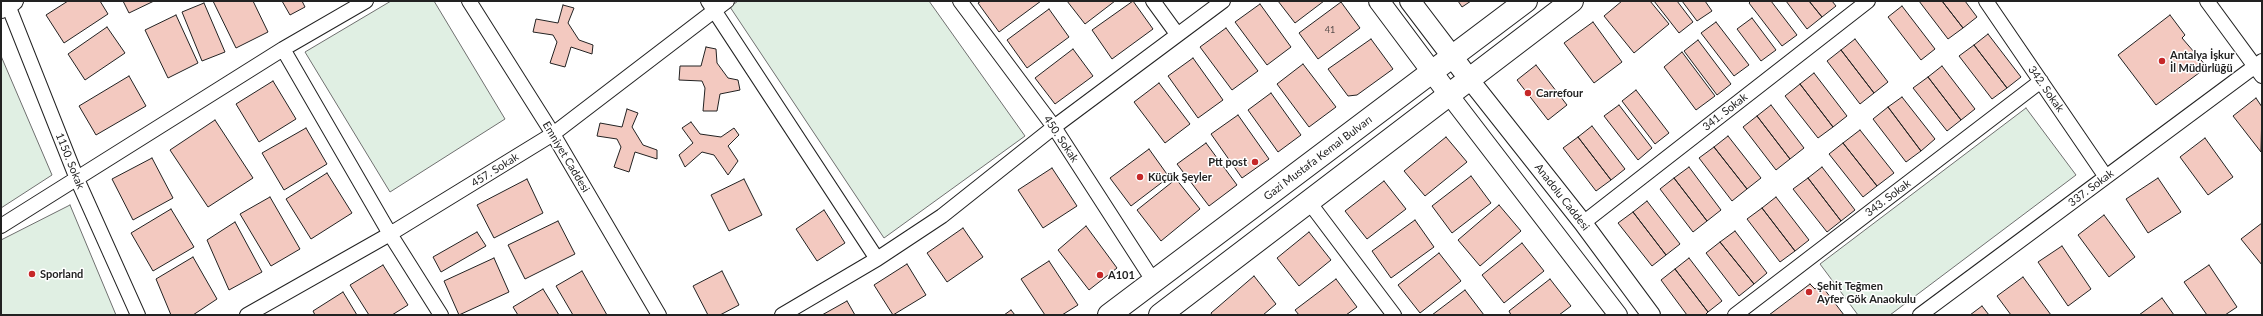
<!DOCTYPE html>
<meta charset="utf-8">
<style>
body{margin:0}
#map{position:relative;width:2263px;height:316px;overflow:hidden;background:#fff;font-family:Lato,sans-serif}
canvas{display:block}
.frame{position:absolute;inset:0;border:2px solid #222;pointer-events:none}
</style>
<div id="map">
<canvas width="2263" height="316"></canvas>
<div class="frame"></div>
</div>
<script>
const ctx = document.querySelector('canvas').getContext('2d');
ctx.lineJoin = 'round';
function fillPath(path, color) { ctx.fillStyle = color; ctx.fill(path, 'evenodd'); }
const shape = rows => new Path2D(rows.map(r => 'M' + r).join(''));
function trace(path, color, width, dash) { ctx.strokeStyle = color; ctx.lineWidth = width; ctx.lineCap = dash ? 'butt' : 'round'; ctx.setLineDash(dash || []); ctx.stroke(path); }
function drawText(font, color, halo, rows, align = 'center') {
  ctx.font = font + ' Lato,sans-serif'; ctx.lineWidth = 3; ctx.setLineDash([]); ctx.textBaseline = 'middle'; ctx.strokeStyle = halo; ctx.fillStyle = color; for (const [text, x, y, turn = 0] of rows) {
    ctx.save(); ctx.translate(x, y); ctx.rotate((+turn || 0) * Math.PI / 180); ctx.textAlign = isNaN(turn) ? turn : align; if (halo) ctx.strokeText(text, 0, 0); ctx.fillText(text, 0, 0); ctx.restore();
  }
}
const green = shape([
 [391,1,434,1,505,119,390,192,305,52,391,1],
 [738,1,929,1,1025,136,884,238,730,7,738,1],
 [1,56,52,175,1,208,1,56],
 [2026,108,2076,175,1890,315,1858,315,1820,264,2026,108],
 [70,205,116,315,1,315,1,240,70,205]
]);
fillPath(green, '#e0efe3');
trace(green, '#6f6f6f', 1);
const building = shape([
 [68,1,100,1,108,14,64,43,46,15,68,1],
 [123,1,154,1,129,13,123,1],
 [213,1,253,1,268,32,236,48,213,1],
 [282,1,302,1,305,7,290,15,282,1],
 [981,1,1041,1,999,32,978,3,981,1],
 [1067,1,1115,1,1085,24,1067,1],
 [1133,1,1153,29,1112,59,1092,30,1133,1],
 [1278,1,1324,1,1295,23,1278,1],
 [1458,1,1471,1,1462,7,1458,1],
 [1622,1,1650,1,1669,24,1634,53,1604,16,1622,1],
 [1654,1,1677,1,1693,22,1679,33,1654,1],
 [1682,1,1705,1,1712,11,1697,21,1682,1],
 [1751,1,1771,1,1797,35,1782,46,1749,3,1751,1],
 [1786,1,1809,1,1822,17,1807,29,1786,1],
 [1809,1,1832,1,1836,6,1822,17,1809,1],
 [1919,1,1942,1,1963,28,1948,39,1919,1],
 [1942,1,1965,1,1977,17,1963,28,1942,1],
 [1341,2,1360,28,1318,59,1299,33,1341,2],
 [204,3,225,52,202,61,182,12,204,3],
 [1260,4,1291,47,1267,65,1235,22,1260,4],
 [563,5,574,8,568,23,579,40,593,45,592,54,571,47,565,67,550,63,557,42,553,35,533,32,536,19,558,23,563,5],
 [1902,6,1935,49,1921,60,1888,17,1902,6],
 [1049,9,1069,37,1027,68,1007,40,1049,9],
 [176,15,198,63,168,78,145,30,176,15],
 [2170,15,2185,35,2182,38,2207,67,2156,105,2118,55,2170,15],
 [1752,18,1776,50,1761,61,1737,29,1752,18],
 [1593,22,1622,62,1594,83,1564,43,1593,22],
 [1716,22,1749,65,1734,76,1701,33,1716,22],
 [107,27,125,53,85,80,68,54,107,27],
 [1226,28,1258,71,1232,90,1200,47,1226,28],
 [1988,34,2021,77,2007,88,1974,45,1988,34],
 [1371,39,1393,69,1357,95,1348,96,1328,69,1371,39],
 [1855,39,1888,82,1874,93,1841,50,1855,39],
 [1698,40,1731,84,1717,95,1684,51,1698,40],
 [1974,45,2007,88,1992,99,1959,56,1974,45],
 [706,47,716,49,717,63,728,78,738,80,740,90,720,94,717,111,703,111,705,88,702,81,679,80,680,66,701,66,706,47],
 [1073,49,1093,76,1055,104,1035,78,1073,49],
 [1841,50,1874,93,1860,104,1827,61,1841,50],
 [1682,52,1715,96,1696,110,1664,67,1682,52],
 [1193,58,1223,100,1198,118,1168,76,1193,58],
 [1303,64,1336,107,1309,127,1277,84,1303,64],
 [1536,65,1567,105,1548,120,1517,80,1536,65],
 [1942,66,1975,109,1961,120,1928,77,1942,66],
 [1814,73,1847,116,1833,127,1800,84,1814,73],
 [129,76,146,106,96,135,79,106,129,76],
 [1928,77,1961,120,1947,131,1913,88,1928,77],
 [273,81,296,119,259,142,236,104,273,81],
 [1159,83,1190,124,1165,143,1134,102,1159,83],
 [1800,84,1833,127,1818,138,1785,96,1800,84],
 [1636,90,1669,133,1655,144,1622,101,1636,90],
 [1271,93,1301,135,1278,152,1248,110,1271,93],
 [1902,97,1935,139,1921,151,1888,107,1902,97],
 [2256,98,2262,107,2261,152,2233,116,2256,98],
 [1619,105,1652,148,1638,160,1604,116,1619,105],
 [1771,105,1804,148,1790,159,1757,116,1771,105],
 [1888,107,1921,151,1906,162,1873,119,1888,107],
 [627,109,638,113,632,127,643,145,657,150,657,159,635,152,629,172,614,167,621,147,617,139,597,136,600,123,622,127,627,109],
 [1238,115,1269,159,1242,178,1211,134,1238,115],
 [1757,116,1790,159,1776,170,1743,127,1757,116],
 [215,120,253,178,208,207,170,150,215,120],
 [691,122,700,134,721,137,734,128,739,135,728,146,738,161,728,175,714,155,702,152,685,167,679,155,693,143,682,128,691,122],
 [1592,126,1625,169,1611,180,1578,137,1592,126],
 [306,128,327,164,284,190,262,153,306,128],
 [1860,130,1894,173,1877,186,1843,143,1860,130],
 [1728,136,1761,178,1747,189,1714,147,1728,136],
 [1446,137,1467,162,1425,196,1404,171,1446,137],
 [1578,137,1611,180,1596,191,1563,148,1578,137],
 [2205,138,2233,177,2208,195,2180,157,2205,138],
 [1206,143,1237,185,1209,206,1177,164,1206,143],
 [1843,143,1877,186,1863,197,1829,154,1843,143],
 [1714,147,1747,189,1732,201,1699,158,1714,147],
 [1149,149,1169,177,1131,206,1110,178,1149,149],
 [152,158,173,198,133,220,112,179,152,158],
 [1689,167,1721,210,1707,221,1674,178,1689,167],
 [1822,167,1855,210,1841,221,1808,178,1822,167],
 [1052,168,1077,206,1043,228,1018,190,1052,168],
 [327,173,352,213,311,239,286,199,327,173],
 [1471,176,1491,203,1452,233,1432,206,1471,176],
 [1674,178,1707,221,1693,232,1660,189,1674,178],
 [1808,178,1841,221,1827,232,1793,189,1808,178],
 [2158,178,2181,212,2148,233,2126,199,2158,178],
 [527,179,543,213,494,238,477,205,527,179],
 [744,179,762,215,729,231,711,195,744,179],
 [1176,179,1200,209,1161,241,1137,210,1176,179],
 [1384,181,1406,209,1367,239,1345,211,1384,181],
 [270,197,300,249,271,266,240,214,270,197],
 [1776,197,1809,240,1795,251,1762,208,1776,197],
 [1647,201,1680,244,1666,255,1633,212,1647,201],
 [1499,205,1521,231,1480,266,1458,240,1499,205],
 [1762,208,1795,251,1780,262,1747,219,1762,208],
 [171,209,194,247,153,271,131,233,171,209],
 [824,210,845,243,817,261,796,229,824,210],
 [1633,212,1666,255,1652,266,1618,223,1633,212],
 [2104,215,2135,257,2109,277,2078,235,2104,215],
 [1415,220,1434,247,1391,278,1372,251,1415,220],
 [558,221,575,254,525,279,508,245,558,221],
 [235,222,262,272,229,290,207,240,235,222],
 [2262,223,2262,265,2241,239,2262,223],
 [1086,226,1117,268,1089,290,1058,250,1086,226],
 [963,228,983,257,947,282,927,253,963,228],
 [1735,231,1767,273,1754,284,1720,242,1735,231],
 [477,232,486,246,441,272,433,257,477,232],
 [1309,232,1331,260,1299,286,1277,258,1309,232],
 [1720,242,1754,284,1739,296,1706,253,1720,242],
 [1522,243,1544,271,1504,303,1482,275,1522,243],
 [2062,246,2091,289,2068,306,2038,262,2062,246],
 [1439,253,1461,281,1420,313,1398,285,1439,253],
 [193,257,217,299,193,315,171,315,156,279,193,257],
 [494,258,509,292,459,315,444,281,494,258],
 [1689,258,1722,301,1708,312,1675,269,1689,258],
 [1049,261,1078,305,1062,315,1045,315,1021,279,1049,261],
 [907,264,926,295,893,315,874,285,907,264],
 [383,265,408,305,392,315,369,315,350,285,383,265],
 [2209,265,2237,307,2225,315,2207,315,2184,282,2209,265],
 [1675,269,1708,312,1705,315,1687,315,1661,280,1675,269],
 [582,271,607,315,573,315,556,286,582,271],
 [722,271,739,305,720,315,708,315,693,286,722,271],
 [1254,276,1276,304,1263,315,1212,315,1211,313,1254,276],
 [2023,277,2051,315,2011,315,1997,296,2023,277],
 [1336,279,1357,307,1346,315,1299,315,1295,310,1336,279],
 [1550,279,1571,306,1559,315,1511,315,1509,311,1550,279],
 [1810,284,1815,289,1821,285,1844,315,1769,315,1810,284],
 [543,289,559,315,518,315,513,307,543,289],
 [1465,290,1484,315,1432,315,1465,290],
 [343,292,357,315,315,315,313,311,343,292],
 [2162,298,2174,315,2139,315,2162,298],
 [847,301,855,315,822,315,847,301],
 [1982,306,1989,315,1970,315,1982,306],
 [1011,310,1015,315,1004,315,1011,310]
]);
fillPath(building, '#f3c9c0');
trace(building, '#222', 1);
const minor = shape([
 [3,1,8,5,77,179,138,315],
 [469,1,553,134,659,315],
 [708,1,877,259],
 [960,1,1054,127,1154,282],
 [1153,1,1177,34],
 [1986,1,2106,177],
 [2207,1,2262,76],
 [283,49,390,234,441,315],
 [1309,202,1394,315],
 [1583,223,1868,1],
 [1,226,283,49,366,1],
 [247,315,390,234,553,134,727,1],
 [782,315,877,259,942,216,1054,127,1223,1],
 [1735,315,2041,81],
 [1920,315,2262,61]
]);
const tertiary = shape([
 [1,9,14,1],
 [1470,80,1583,223,1651,315],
 [1450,96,1618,315]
]);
const secondary = shape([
 [1379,1,1450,96],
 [1410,1,1470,80]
]);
const primary = shape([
 [1109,315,1526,1],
 [1160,315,1572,1]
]);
trace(minor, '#222', 16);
trace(tertiary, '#222', 20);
trace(secondary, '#222', 22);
trace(primary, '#222', 24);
trace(minor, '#fff', 14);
trace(tertiary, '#fff', 18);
trace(secondary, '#fff', 20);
trace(primary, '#fff', 22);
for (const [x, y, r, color] of [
 [2162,61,4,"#c62828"],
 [1528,93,4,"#c62828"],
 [1255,162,4,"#c62828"],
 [1140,177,4,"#c62828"],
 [32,274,4,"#c62828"],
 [1100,275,4,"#c62828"],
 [1809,292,4,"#c62828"]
]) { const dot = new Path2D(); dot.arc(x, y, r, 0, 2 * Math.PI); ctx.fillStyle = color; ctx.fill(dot); trace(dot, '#fff', 1.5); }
drawText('9px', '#564c4a', null, [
 ["41",1330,30]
]);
drawText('bold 11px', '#222', '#fff', [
 ["Antalya İşkur",2170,55],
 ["İl Müdürlüğü",2170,68],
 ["Carrefour",1536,93],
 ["Ptt post",1247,162,"right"],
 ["Küçük Şeyler",1148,177],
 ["Sporland",40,274],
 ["A101",1108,275],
 ["Şehit Teğmen",1817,286],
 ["Ayfer Gök Anaokulu",1817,299]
], 'left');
drawText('11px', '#222', '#fff', [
 ["342. Sokak",2046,89,55],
 ["341. Sokak",1725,112,-38],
 ["450. Sokak",1061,139,56],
 ["Emniyet Caddesi",566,157,59],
 ["Gazi Mustafa Kemal Bulvarı",1318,158,-37],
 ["1150. Sokak",70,161,68],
 ["457. Sokak",495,170,-32],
 ["337. Sokak",2091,188,-37],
 ["Anadolu Caddesi",1562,197,52],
 ["343. Sokak",1888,198,-37]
]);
</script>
